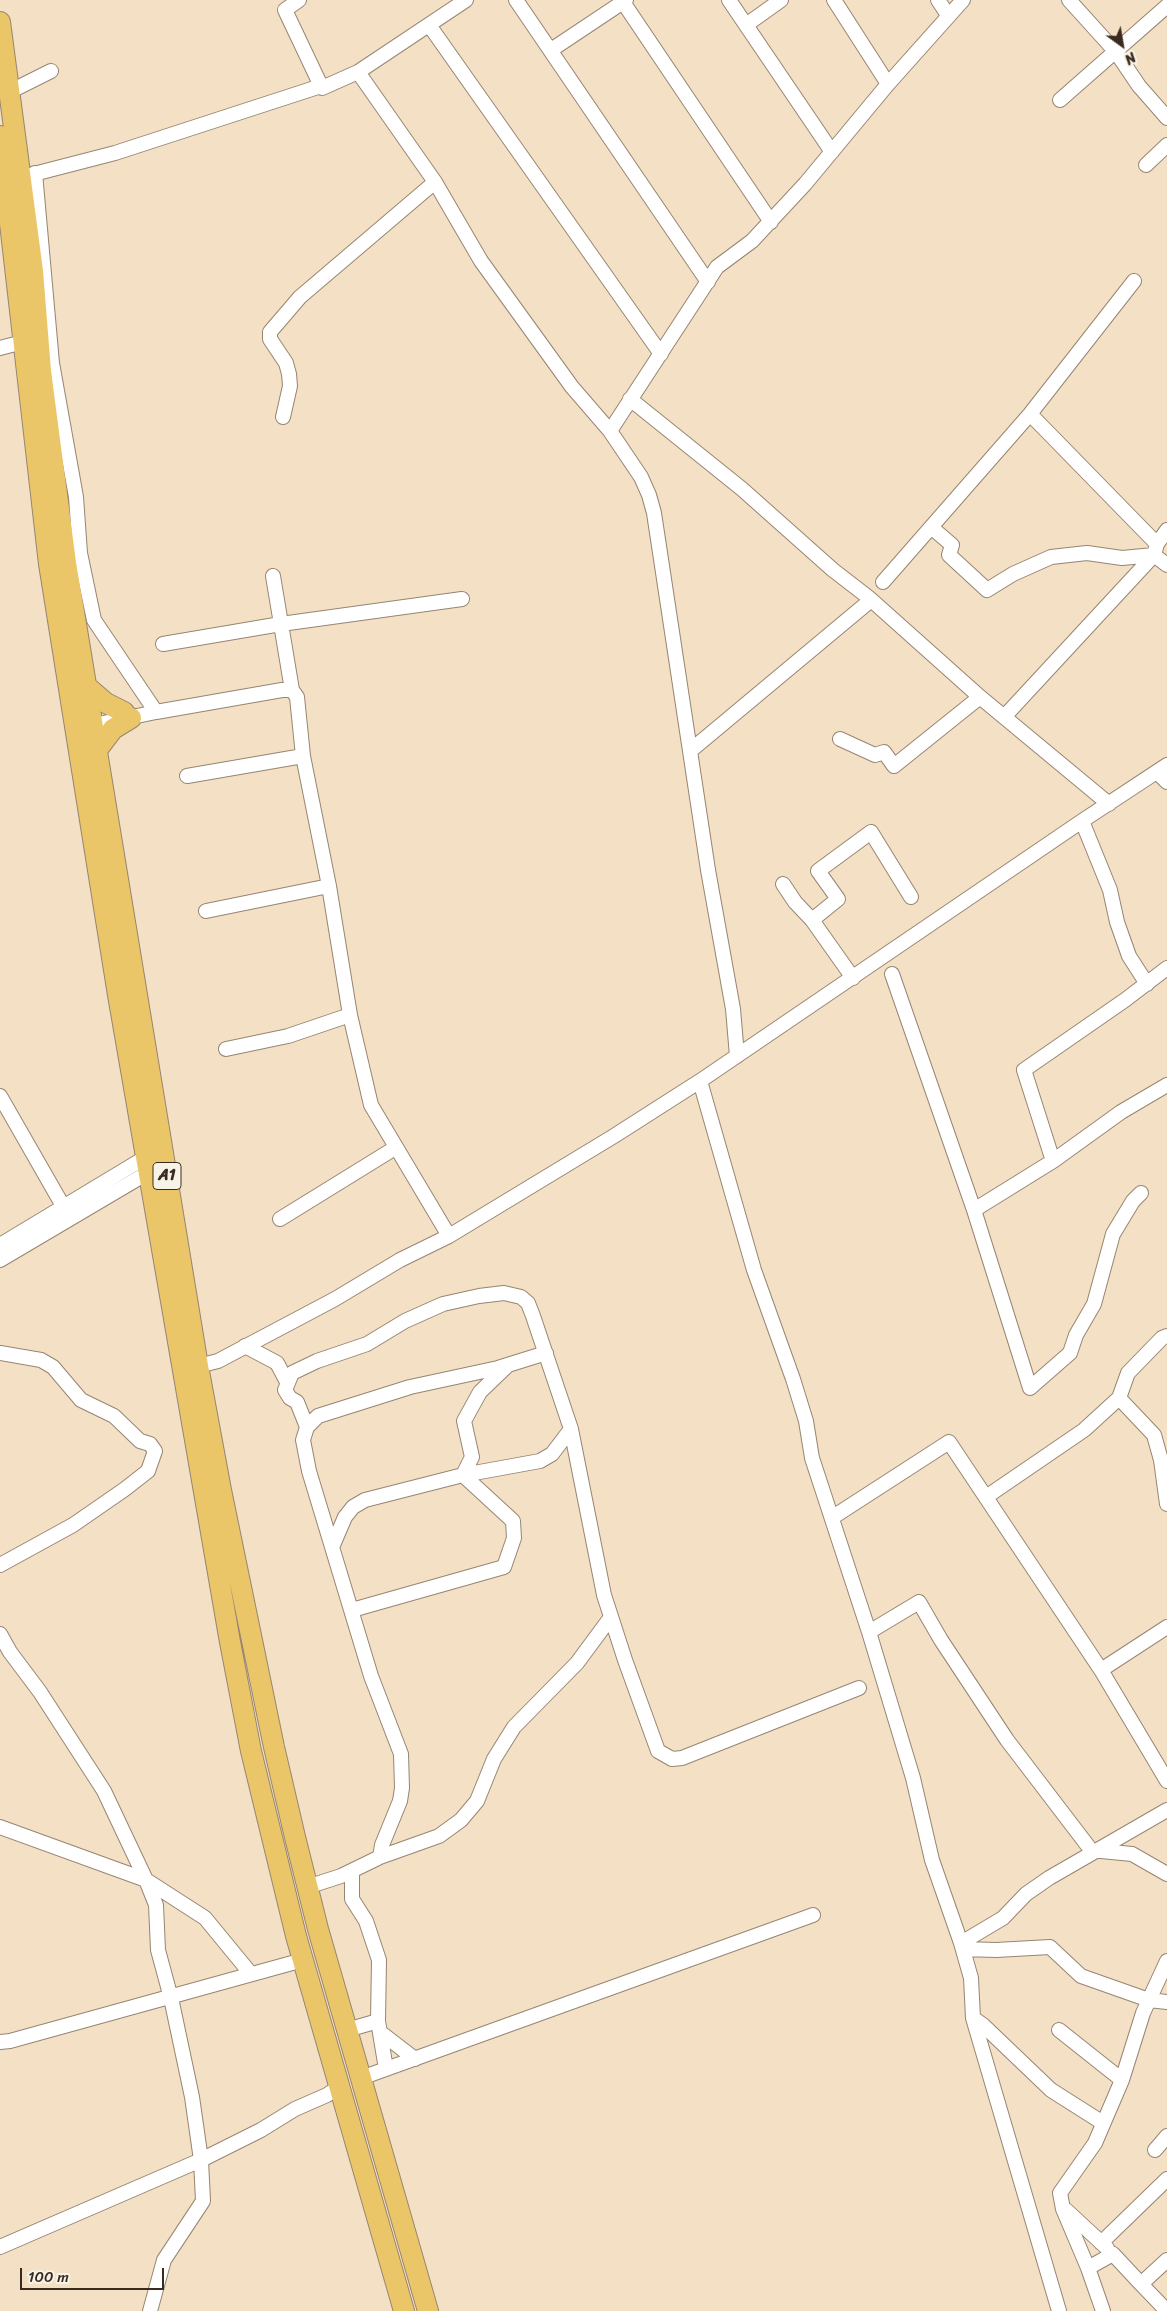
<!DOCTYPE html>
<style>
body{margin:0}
#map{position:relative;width:1167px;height:2311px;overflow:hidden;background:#f3e0c5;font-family:Sriracha,sans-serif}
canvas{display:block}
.north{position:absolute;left:1097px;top:20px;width:50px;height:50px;-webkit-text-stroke:4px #f7f3e8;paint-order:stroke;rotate:148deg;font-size:14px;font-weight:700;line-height:20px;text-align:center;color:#3b2a1e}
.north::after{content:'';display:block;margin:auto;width:18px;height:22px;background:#3b2a1e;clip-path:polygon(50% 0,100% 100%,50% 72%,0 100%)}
.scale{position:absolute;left:20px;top:2268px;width:144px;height:22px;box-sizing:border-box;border:2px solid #3b2a1e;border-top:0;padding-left:6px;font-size:15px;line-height:18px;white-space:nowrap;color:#3b2a1e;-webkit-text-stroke:4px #f7f3e8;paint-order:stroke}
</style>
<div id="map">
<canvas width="1167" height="2311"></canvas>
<div class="north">N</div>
<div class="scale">100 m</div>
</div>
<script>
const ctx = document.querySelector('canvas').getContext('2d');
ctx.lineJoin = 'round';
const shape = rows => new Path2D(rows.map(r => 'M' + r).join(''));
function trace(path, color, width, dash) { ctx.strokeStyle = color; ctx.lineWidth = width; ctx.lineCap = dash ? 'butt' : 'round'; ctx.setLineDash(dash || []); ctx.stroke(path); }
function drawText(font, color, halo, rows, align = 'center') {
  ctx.font = font + ' Sriracha,sans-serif'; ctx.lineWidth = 4.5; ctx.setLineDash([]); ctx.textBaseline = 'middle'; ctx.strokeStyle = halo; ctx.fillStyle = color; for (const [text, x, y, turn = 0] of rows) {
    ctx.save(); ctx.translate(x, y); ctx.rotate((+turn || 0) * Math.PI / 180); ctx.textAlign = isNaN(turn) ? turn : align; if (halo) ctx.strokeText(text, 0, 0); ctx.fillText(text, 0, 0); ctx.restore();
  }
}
const minor = shape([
 [299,0,285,10,321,86],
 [516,0,708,282],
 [729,0,832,152],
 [834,0,888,84],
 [938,0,948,15],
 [1069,0,1116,52,1139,86,1167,118],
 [623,2,771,222],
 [429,25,661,354],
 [746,25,781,0],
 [551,50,626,0],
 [358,72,435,182,481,261,572,387,610,431],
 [9,92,51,71],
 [1060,100,1167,6],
 [1146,165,1167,145],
 [35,173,52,363,76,497,80,553,94,620,156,712],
 [26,176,115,153,321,86,322,88,358,72,466,0],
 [0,348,23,342],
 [630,399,742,489,833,570,868,597,980,697,1109,804],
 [1030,414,1157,544],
 [283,417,290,386,289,374,286,363,270,339,270,332,300,297,435,182],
 [931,527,952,545,949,555,987,590,1013,574,1051,557,1087,553,1122,558,1154,555,1167,565],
 [273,576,292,690,297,697,303,756,329,886,350,1015,371,1105,449,1236],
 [883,582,1030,414,1134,281],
 [163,644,281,624,462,599],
 [1004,717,1154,555,1157,544,1167,530],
 [84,727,156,712,282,690,292,690],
 [840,739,875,755,884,752,894,766,980,697],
 [690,751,871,600],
 [1157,772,1167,782],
 [187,776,303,756],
 [1082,821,1110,890,1117,922,1129,956,1147,984],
 [783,884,795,902,812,920,853,978],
 [206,911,329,886],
 [812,920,838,899,818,871,871,832,911,897],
 [892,974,974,1210],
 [226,1049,288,1036,350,1015],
 [737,1056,733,1009,708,870,654,513,649,495,641,477,610,431,717,267,752,241,805,184,888,84,963,0],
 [700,1081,754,1270,793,1379,806,1421,812,1458,869,1632,919,1602,941,1640,1007,1740,1091,1850,1132,1854,1167,1874],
 [0,1096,63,1206],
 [1053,1161,1121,1112,1167,1085],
 [1141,1193,1133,1201,1113,1234,1094,1304,1076,1335,1070,1353,1030,1388,974,1210,1053,1161,1024,1070,1125,1000,1167,968],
 [280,1219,395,1148],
 [0,1245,146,1157],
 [0,1260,149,1172],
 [245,1346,277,1363,287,1382],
 [0,1353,41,1360,53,1367,81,1400,114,1416,140,1441,150,1444,155,1451,148,1471,125,1489,73,1525,0,1565],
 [198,1366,218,1361,335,1299,400,1260,449,1236,614,1136,700,1081,1082,821,1167,765],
 [1119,1398,1154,1435,1161,1460,1167,1504],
 [307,1427,297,1402,290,1398,285,1390,292,1373,317,1361,367,1344,405,1321,443,1304,479,1296,504,1293,521,1297,528,1303,533,1316,571,1429,604,1595,625,1660,658,1751,672,1759,682,1758,859,1688],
 [463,1475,472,1457,464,1421,480,1392,506,1367],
 [986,1497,1084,1430,1119,1398,1128,1373,1162,1338,1167,1336],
 [833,1517,949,1442,1101,1670,1167,1781],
 [333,1545,345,1517,353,1507,365,1500,463,1475,540,1461,552,1454,571,1429],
 [352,1610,504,1567,514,1538,513,1521,463,1475],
 [869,1632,913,1778,932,1860,961,1943],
 [0,1634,10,1652,40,1692,104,1791,146,1880,205,1918,251,1974],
 [1101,1670,1167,1627],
 [0,1827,146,1880,156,1905,158,1950,171,1998,192,2097,201,2160,203,2201,164,2260,150,2311],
 [380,1857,382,1845,400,1801,402,1788,401,1754,371,1676,309,1471,303,1440,307,1427,318,1416,410,1387,498,1368,546,1353],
 [307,1887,341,1876,380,1857,439,1836,461,1820,477,1801,494,1759,514,1727,577,1663,611,1617],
 [963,1949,996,1950,1050,1947,1081,1976,1149,2000,1167,2002],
 [973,2018,983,2025,1051,2090,1103,2123],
 [378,2021,386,2069],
 [347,2030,378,2021,379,1960,366,1921,352,1899,352,1871],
 [1059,2030,1122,2080],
 [380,2032,415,2059],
 [0,2042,10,2041,303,1960],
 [361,2078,813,1915],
 [1155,2150,1167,2136],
 [1066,2210,1107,2248],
 [1101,2243,1167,2179],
 [0,2247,201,2160,261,2130,295,2109,327,2095,340,2086],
 [1167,2260,1141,2284,1167,2311],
 [1088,2268,1113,2254,1141,2284],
 [1059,2311,973,2018,971,1978,961,1943,1003,1918,1026,1894,1049,1878,1167,1810],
 [1103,2311,1088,2268,1063,2209,1060,2193,1095,2143,1122,2080,1143,2013,1167,1961]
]);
const highway = shape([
 [0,22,33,271,41,371,66,563,198,1366,221,1490,274,1747,295,1837,318,1929,428,2311],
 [0,136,49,564,118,995,230,1642,251,1751,296,1936,404,2311],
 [85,685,106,703,124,712],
 [97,750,113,729,131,718]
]);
trace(minor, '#978572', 16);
trace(highway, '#978572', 22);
trace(minor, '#fff', 14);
trace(highway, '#ebc669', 20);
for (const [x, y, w] of [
 [167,1176,28]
]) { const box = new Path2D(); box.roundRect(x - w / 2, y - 13.5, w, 27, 4); ctx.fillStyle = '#f7f3e8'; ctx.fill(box); trace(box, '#3b2a1e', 1); }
drawText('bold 16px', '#3b2a1e', null, [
 ["A1",167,1176]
]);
</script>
